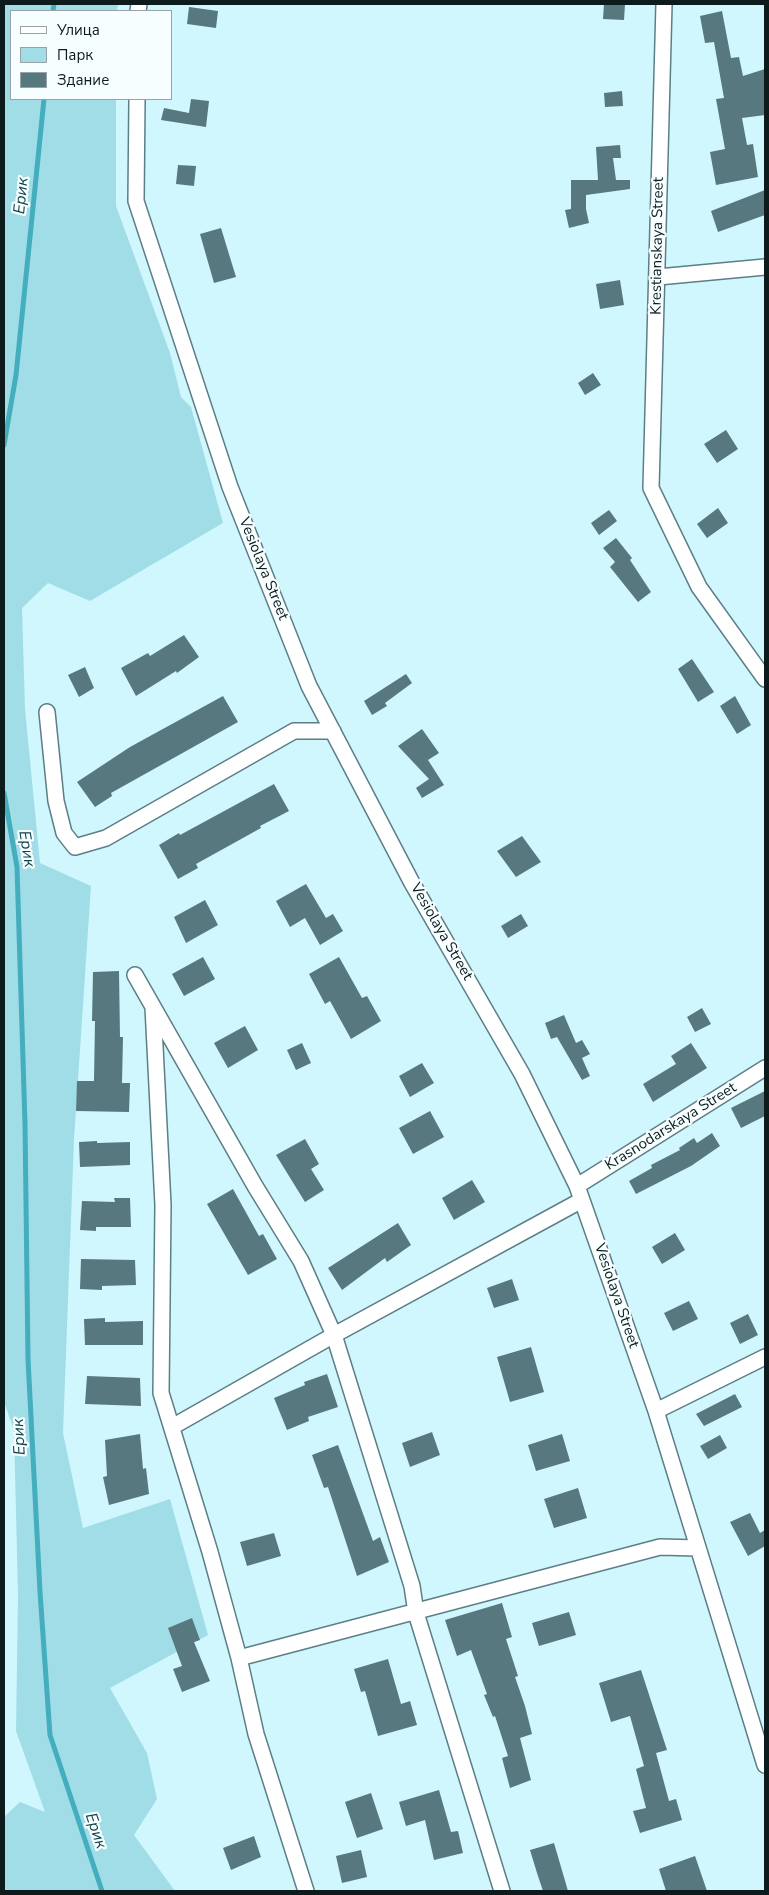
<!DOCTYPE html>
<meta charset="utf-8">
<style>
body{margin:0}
#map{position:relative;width:769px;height:1895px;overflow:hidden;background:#d1f7fe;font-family:"Nunito Sans",sans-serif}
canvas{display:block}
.frame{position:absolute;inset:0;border:5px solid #0d1b1d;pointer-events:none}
.legend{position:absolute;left:10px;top:10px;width:162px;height:90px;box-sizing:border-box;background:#f6feff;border:1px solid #99a3a5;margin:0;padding:6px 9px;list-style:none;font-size:15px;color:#0d1b1d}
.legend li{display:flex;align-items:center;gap:10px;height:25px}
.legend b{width:25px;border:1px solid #99a3a5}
</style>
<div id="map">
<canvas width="769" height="1895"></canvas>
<div class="frame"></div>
<ul class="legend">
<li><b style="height:6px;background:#fff"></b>Улица</li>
<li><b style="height:14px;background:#a1dde7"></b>Парк</li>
<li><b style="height:14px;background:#56787e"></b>Здание</li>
</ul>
</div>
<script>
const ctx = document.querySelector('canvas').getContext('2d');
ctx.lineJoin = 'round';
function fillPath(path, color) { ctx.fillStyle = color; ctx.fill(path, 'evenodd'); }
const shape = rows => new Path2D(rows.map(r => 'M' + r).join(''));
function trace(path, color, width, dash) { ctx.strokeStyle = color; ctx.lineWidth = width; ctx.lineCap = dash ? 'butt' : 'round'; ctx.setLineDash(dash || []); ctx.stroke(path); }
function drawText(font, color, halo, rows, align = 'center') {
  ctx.font = font + ' "Nunito Sans",sans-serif'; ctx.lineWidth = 4.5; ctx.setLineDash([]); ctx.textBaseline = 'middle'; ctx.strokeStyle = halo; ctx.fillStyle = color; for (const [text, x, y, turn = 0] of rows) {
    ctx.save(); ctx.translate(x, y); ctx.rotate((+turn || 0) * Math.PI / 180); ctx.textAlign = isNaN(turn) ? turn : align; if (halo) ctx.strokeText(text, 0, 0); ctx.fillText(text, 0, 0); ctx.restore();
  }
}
fillPath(shape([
 [4,4,118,4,117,11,11,11,11,99,116,99,116,206,170,353,181,397,191,407,223,523,90,601,48,583,22,608,25,709,40,863,91,886,74,1139,63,1433,83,1528,170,1499,208,1635,110,1688,147,1753,157,1799,134,1835,175,1891,4,1891,4,1817,20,1802,45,1812,16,1731,18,1596,14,1430,4,1402]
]), '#a1dde7');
trace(shape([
 [53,11,54,4],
 [4,445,16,375,44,99],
 [4,793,17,867,25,1124,28,1359,40,1592,50,1735,102,1891]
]), '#44adbe', 5);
fillPath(shape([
 [604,4,625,4,624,20,603,19],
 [189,7,218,11,216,28,187,24],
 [722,11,731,58,739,57,743,76,765,69,765,115,742,118,747,145,753,144,758,177,716,185,710,152,725,149,716,99,724,98,714,42,705,43,700,16],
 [622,91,623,106,605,107,604,93],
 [191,99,209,101,206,127,161,120,164,108,189,113],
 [620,145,621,158,613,158,616,180,630,180,630,189,586,195,586,209,589,223,569,228,565,210,571,209,571,180,598,180,596,147],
 [178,165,196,166,194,186,176,184],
 [765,190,765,215,718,232,711,211],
 [221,228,236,277,214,283,200,234],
 [620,280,624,305,600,309,596,284],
 [593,373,601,385,585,395,578,383],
 [726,430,738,449,717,463,704,444],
 [718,508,728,523,707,538,697,524],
 [609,510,617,521,599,535,591,523],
 [616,538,632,558,630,560,651,592,638,602,610,567,615,562,603,548],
 [184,635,199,657,177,673,176,671,136,696,121,668,148,653,150,656],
 [692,659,714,692,698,702,678,669],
 [85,667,94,688,79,697,68,675],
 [406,674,412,683,385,703,387,706,372,715,364,701],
 [223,696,238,722,111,793,112,796,95,807,77,782,130,747],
 [735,696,751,725,737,734,720,706],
 [422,729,439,753,428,760,444,785,422,798,416,788,429,779,398,746],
 [274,784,289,811,260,826,261,828,196,864,198,868,178,879,159,845,179,833,180,835],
 [522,836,541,862,516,877,497,851],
 [306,884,326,918,333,914,343,931,320,945,305,918,290,927,276,901],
 [205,900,218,925,186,943,174,917],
 [521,914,528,926,508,938,501,926],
 [203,957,215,979,184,996,172,974],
 [339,957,362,998,367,996,381,1021,351,1039,330,1001,325,1004,309,974],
 [119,971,120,1037,123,1037,122,1083,130,1083,129,1112,76,1111,77,1081,94,1081,95,1021,92,1021,93,972],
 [702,1008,711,1024,695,1032,687,1017],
 [564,1015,576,1043,582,1040,590,1054,582,1058,590,1076,582,1080,557,1037,551,1039,545,1023],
 [245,1026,258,1050,228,1068,214,1043],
 [302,1043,311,1063,296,1070,287,1050],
 [691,1043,707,1068,653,1102,643,1084,676,1064,671,1056],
 [422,1063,434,1083,410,1097,399,1076],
 [765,1091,765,1116,741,1128,731,1108],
 [430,1111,444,1137,413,1154,399,1128],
 [712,1133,720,1146,691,1166,636,1194,629,1181,652,1168,651,1165,680,1150,679,1148,694,1138,697,1143],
 [305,1139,319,1164,311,1169,324,1190,305,1202,276,1155],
 [97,1141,97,1143,130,1142,130,1165,80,1167,79,1142],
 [472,1180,485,1202,454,1220,442,1198],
 [233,1189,259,1236,263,1234,277,1259,248,1275,207,1204],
 [114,1198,130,1198,131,1227,96,1227,96,1231,80,1230,82,1201,115,1202],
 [398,1223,411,1245,387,1262,385,1258,342,1290,328,1268],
 [675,1233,685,1250,662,1264,652,1247],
 [81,1259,135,1260,136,1285,102,1286,102,1290,80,1289],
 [512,1279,519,1300,494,1308,487,1288],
 [689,1301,698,1319,673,1331,664,1313],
 [748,1314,758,1335,740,1344,730,1323],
 [105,1318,105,1322,143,1321,143,1345,85,1345,84,1319],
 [531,1347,544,1392,510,1402,497,1357],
 [327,1374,338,1407,308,1417,309,1421,287,1430,274,1398,305,1385,304,1382],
 [87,1376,140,1378,141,1406,85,1404],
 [735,1394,742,1407,704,1426,696,1414],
 [432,1432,440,1455,410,1467,402,1443],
 [140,1434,143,1469,146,1468,149,1494,109,1505,103,1477,107,1476,105,1440],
 [562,1434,570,1461,536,1471,528,1445],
 [720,1435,727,1448,708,1459,700,1446],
 [338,1445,373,1541,380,1537,389,1562,357,1576,328,1487,324,1488,312,1455],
 [578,1488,587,1518,554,1528,544,1499],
 [750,1513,760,1533,765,1530,765,1546,748,1556,730,1522],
 [274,1533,281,1556,247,1566,240,1542],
 [502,1603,512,1637,506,1639,518,1676,515,1677,525,1706,532,1734,520,1738,531,1780,510,1788,502,1758,508,1756,495,1716,493,1717,484,1695,487,1694,471,1650,457,1656,445,1620],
 [569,1612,576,1635,539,1646,532,1623],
 [192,1618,200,1640,194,1642,210,1681,182,1692,173,1669,182,1666,168,1628],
 [388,1659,401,1704,410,1701,417,1725,378,1736,365,1691,361,1692,354,1669],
 [641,1670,667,1750,656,1753,669,1801,676,1799,682,1820,640,1833,633,1811,646,1808,636,1769,644,1766,630,1716,611,1722,599,1683],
 [439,1790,451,1832,458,1831,463,1853,434,1860,425,1820,406,1826,399,1802],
 [371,1793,383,1829,357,1838,345,1802],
 [254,1836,261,1857,231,1870,223,1848],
 [554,1843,568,1891,543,1891,537,1873,530,1850],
 [361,1850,367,1877,342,1883,336,1856],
 [695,1856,707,1891,666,1891,659,1869]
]), '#56787e');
const street = shape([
 [664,4,651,488,699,587,765,679],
 [138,11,139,4],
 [137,99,136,201,230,487,309,686,412,883,522,1074,577,1186,656,1411,765,1765],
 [658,277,765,267],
 [47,712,56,801,64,833,75,847,106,838,294,731,333,731],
 [135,975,255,1186,301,1261,334,1335,412,1586,416,1613,502,1891],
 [153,1007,163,1205,161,1393,210,1552,239,1658,660,1547,698,1548],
 [577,1186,765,1068],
 [656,1411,765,1357],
 [172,1427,334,1335,582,1200],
 [239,1658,256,1734,306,1891]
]);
trace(street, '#5c7f85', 18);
trace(street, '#fff', 15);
drawText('15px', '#0d1b1d', '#f6feff', [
 ["Krestianskaya Street",658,246,-89],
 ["Vesiolaya Street",263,569,68],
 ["Vesiolaya Street",441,932,60],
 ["Krasnodarskaya Street",671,1127,-32],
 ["Vesiolaya Street",616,1296,71]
]);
drawText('italic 16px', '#124149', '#f6feff', [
 ["Ерик",22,196,-84],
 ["Ерик",26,849,81],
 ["Ерик",20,1437,-93],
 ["Ерик",95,1831,71]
]);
</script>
